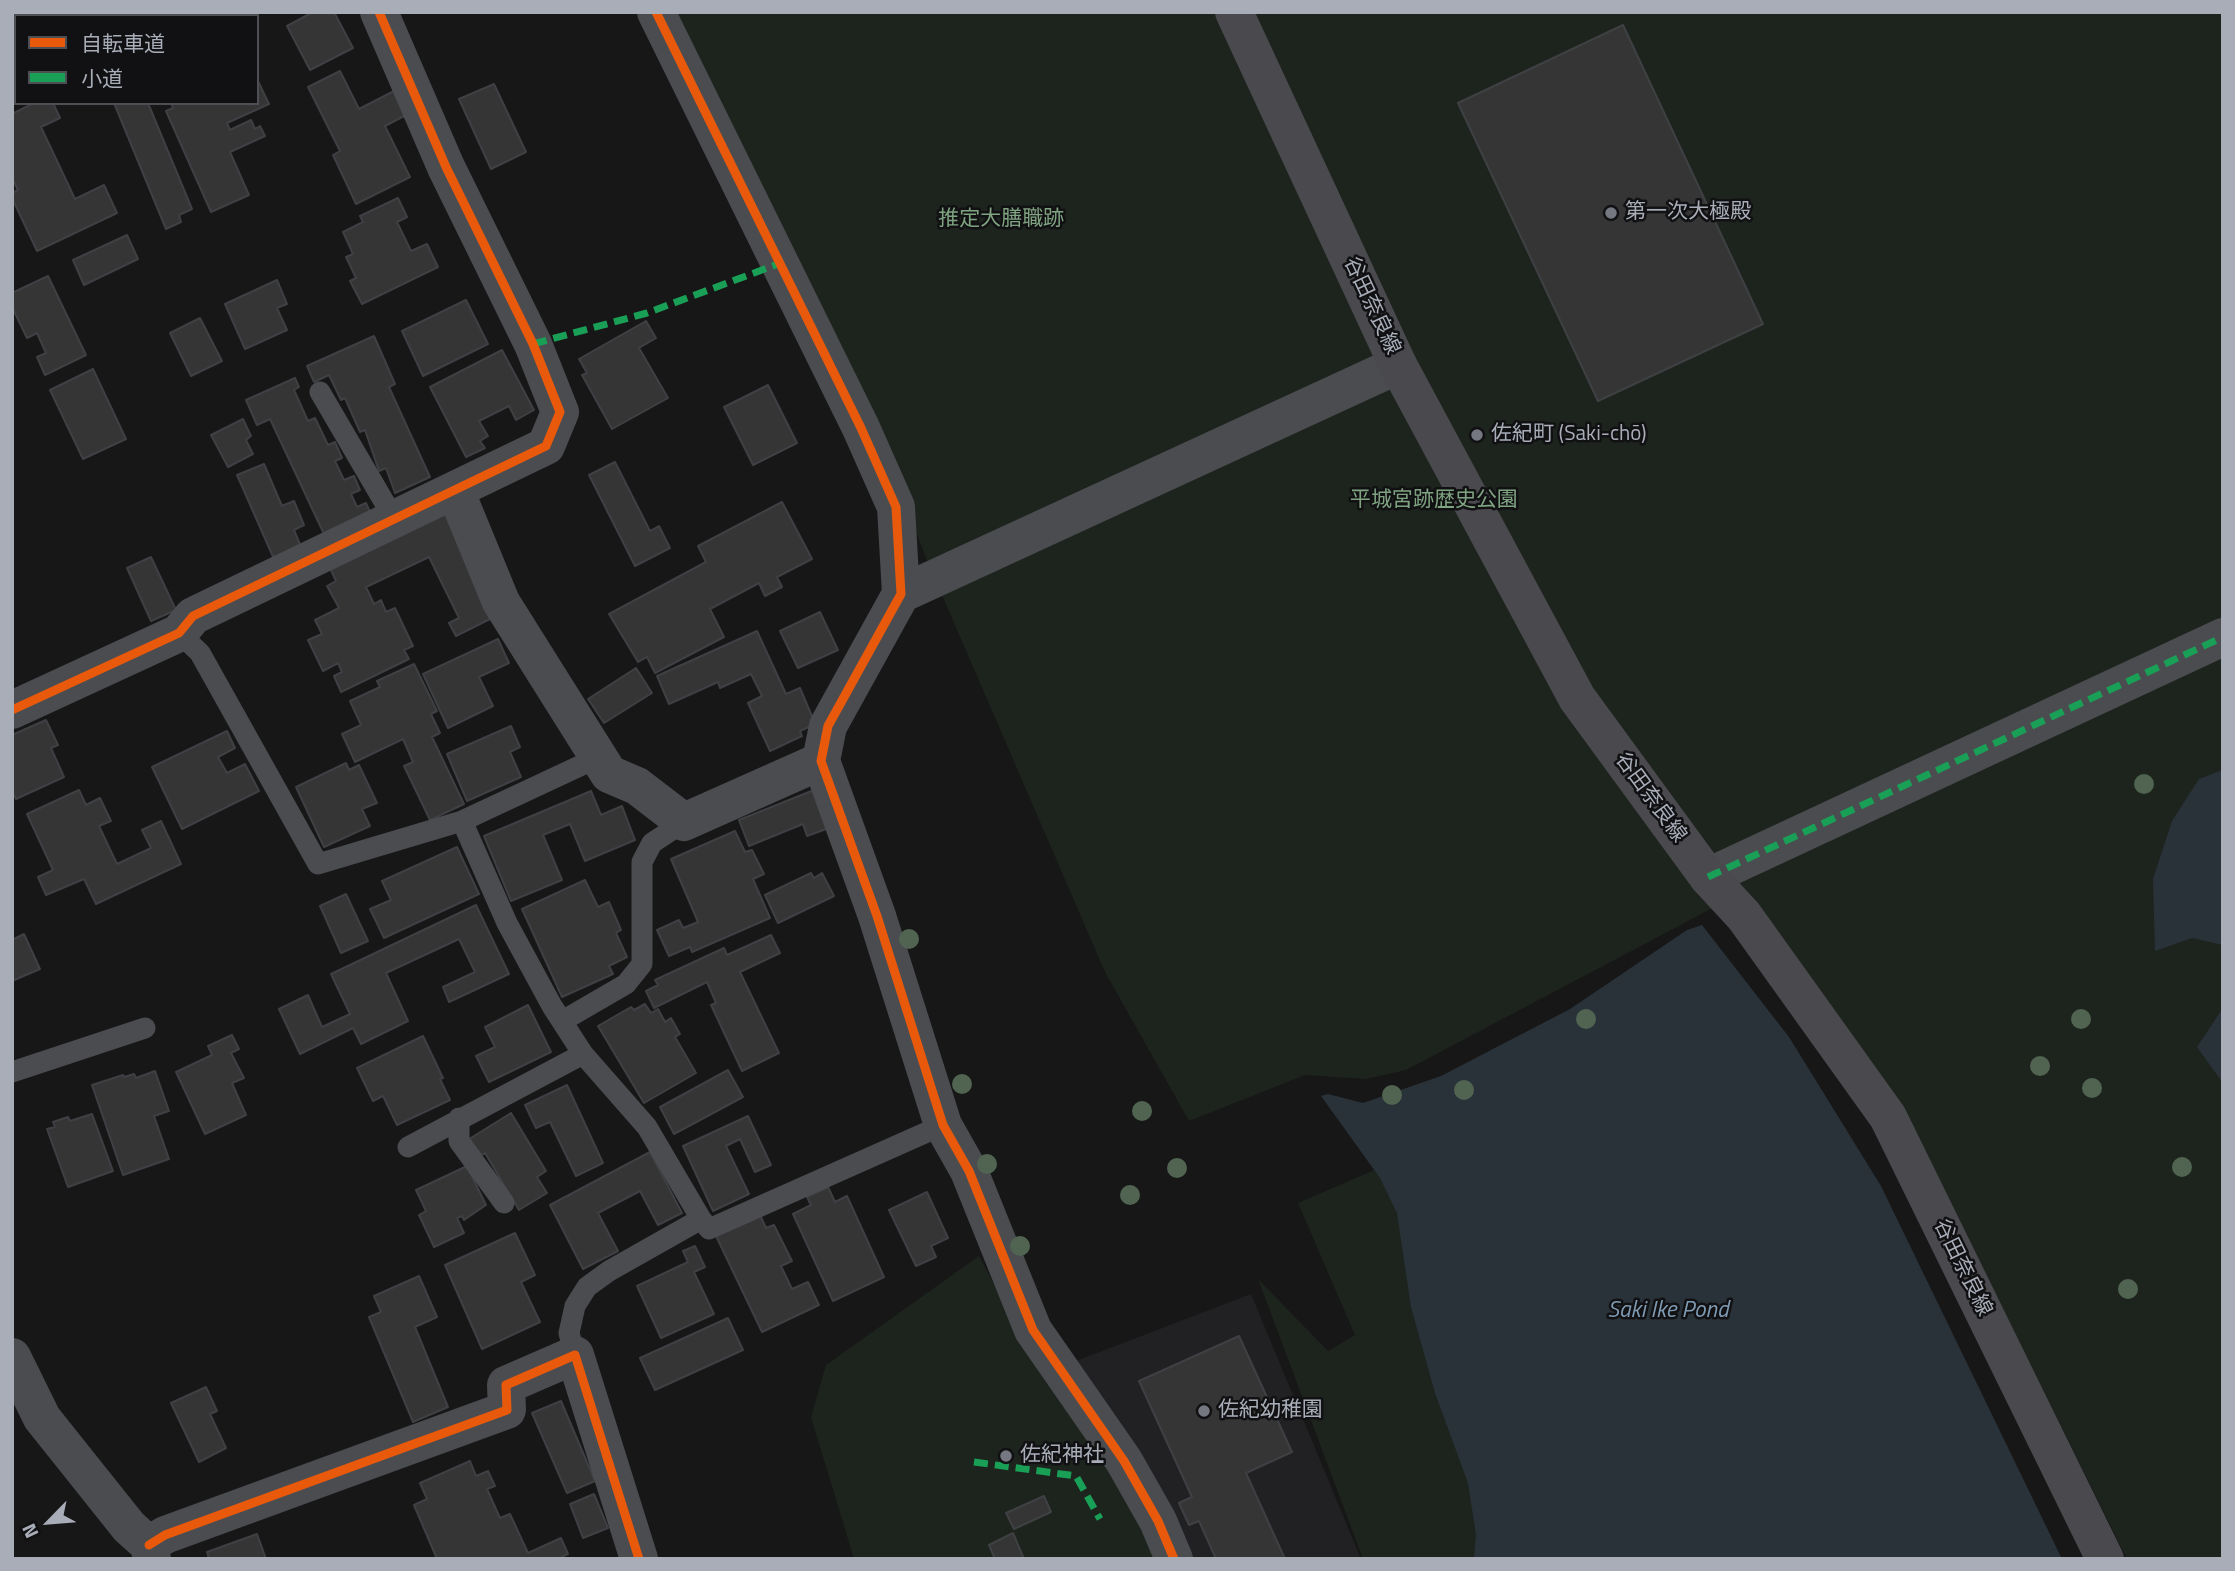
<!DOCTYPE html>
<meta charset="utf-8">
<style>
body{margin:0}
#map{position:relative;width:2235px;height:1571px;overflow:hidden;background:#171717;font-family:"Titillium Web","Noto Sans JP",sans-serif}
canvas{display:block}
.frame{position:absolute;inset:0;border:14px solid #a8adb8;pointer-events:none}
.legend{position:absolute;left:14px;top:14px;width:245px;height:91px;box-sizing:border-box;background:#111113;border:2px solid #4d4f55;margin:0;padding:9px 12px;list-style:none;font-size:21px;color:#a8adb8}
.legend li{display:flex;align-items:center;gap:14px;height:35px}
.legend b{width:35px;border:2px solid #4d4f55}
.north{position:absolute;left:14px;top:1487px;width:70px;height:70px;-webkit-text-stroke:5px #111113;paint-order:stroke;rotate:245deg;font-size:19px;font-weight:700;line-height:28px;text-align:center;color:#a8adb8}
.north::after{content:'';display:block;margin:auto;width:24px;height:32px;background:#a8adb8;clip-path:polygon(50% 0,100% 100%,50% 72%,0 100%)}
</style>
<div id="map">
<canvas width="2235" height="1571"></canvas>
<div class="frame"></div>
<ul class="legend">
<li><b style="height:9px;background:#e8590c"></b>自転車道</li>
<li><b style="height:9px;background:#1a9f57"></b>小道</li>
</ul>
<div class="north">N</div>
</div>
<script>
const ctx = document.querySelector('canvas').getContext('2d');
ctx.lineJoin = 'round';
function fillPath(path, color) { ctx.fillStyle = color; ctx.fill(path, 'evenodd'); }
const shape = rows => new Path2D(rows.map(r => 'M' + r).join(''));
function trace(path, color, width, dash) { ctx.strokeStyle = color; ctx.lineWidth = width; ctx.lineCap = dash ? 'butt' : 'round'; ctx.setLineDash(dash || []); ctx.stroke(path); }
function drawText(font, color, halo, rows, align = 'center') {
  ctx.font = font + ' "Titillium Web","Noto Sans JP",sans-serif'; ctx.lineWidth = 5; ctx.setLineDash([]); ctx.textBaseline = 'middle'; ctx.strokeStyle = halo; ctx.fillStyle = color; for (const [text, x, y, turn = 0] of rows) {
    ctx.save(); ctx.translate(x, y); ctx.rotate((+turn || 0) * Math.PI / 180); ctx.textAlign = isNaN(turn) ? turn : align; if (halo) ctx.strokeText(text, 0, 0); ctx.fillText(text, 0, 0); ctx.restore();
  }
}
fillPath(shape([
 [1251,1294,1361,1559,1192,1559,1076,1361]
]), '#212123');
fillPath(shape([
 [666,12,2223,12,2223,1559,2127,1559,1911,1123,1745,891,1406,1070,1366,1079,1305,1075,1189,1121,1105,972,926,558,874,421],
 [1425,1148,1535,1559,1363,1559,1258,1279,1328,1351,1355,1335,1298,1203],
 [979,1256,1033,1357,1101,1455,1163,1559,854,1559,811,1417,826,1365]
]), '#1d241e');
fillPath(shape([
 [2223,770,2223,945,2192,938,2155,951,2153,879,2172,821,2199,779],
 [1702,925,1789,1037,1881,1186,2062,1559,1474,1559,1476,1535,1468,1483,1435,1393,1411,1307,1397,1213,1380,1178,1321,1096,1328,1094,1363,1103,1441,1076,1570,1009,1687,930],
 [2223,1008,2223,1083,2197,1047]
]), '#2a3239');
const building = shape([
 [313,12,334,12,353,48,310,70,287,26,313,12],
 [1623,25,1763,324,1598,401,1458,103,1623,25],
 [340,71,359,109,396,90,408,114,385,126,410,177,356,204,333,155,340,151,308,87,340,71],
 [257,79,269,104,227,123,230,130,251,120,255,129,260,126,265,136,230,152,249,195,211,212,166,111,173,108,171,103,257,103,257,79],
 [494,84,526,152,491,169,459,99,494,84],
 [34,103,53,103,60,118,41,127,75,199,104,185,117,213,37,251,12,198,12,193,18,190,12,178,12,114,34,103],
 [114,103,148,103,192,209,179,215,181,222,166,229,114,103],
 [398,198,407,217,397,222,411,251,427,244,438,267,362,304,350,281,356,278,346,257,353,254,343,232,363,222,360,216,398,198],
 [127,235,138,259,84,285,73,260,127,235],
 [48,276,86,355,45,375,37,357,46,353,37,333,27,338,12,307,12,293,48,276],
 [277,280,287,304,277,308,287,330,245,349,225,304,277,280],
 [466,300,488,344,423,376,402,331,466,300],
 [200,318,222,361,191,376,170,333,200,318],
 [646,321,656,338,639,348,668,398,612,429,582,375,587,373,579,359,646,321],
 [374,336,395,384,389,387,430,477,395,493,386,468,379,471,365,430,360,432,345,398,341,400,329,375,314,382,307,366,374,336],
 [502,350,534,410,516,420,509,406,479,421,488,436,480,441,485,448,466,457,430,387,502,350],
 [93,369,126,439,83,459,50,390,93,369],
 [295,378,299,387,294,390,308,421,315,418,328,445,335,442,342,458,335,461,344,480,354,476,360,490,351,494,357,507,366,503,370,512,324,534,270,419,257,425,246,400,295,378],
 [768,385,797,443,753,465,724,407,768,385],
 [243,419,251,436,246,440,253,454,228,467,211,435,243,419],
 [615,462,650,531,659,526,670,548,635,566,589,475,615,462],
 [264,464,282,506,294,501,304,525,294,530,301,547,274,559,237,475,264,464],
 [782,502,812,559,777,577,782,587,765,596,759,583,710,609,724,637,655,673,647,657,638,662,609,614,706,562,698,546,782,502],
 [445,513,490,619,456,636,449,623,459,618,429,557,366,587,374,604,381,600,386,612,395,608,413,646,404,650,409,659,341,692,334,676,342,672,338,663,323,671,308,640,322,634,315,620,339,608,327,586,336,581,330,568,445,513],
 [151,557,176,610,151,621,127,568,151,557],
 [820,612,838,650,798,668,780,631,820,612],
 [757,631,786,694,800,688,814,721,813,725,800,731,802,736,770,751,748,703,762,696,751,674,720,688,718,682,669,704,657,676,757,631],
 [498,639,509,663,479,677,493,706,448,728,423,674,498,639],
 [414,664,437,711,431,714,440,733,432,737,464,804,430,820,404,766,413,762,403,739,355,762,342,734,361,725,350,701,380,687,377,681,414,664],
 [636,668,652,693,604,723,588,699,636,668],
 [46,720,58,745,51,748,64,777,16,799,12,791,12,735,46,720],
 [511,726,520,747,510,752,521,777,467,801,447,754,511,726],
 [227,731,235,748,218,757,227,773,245,764,259,791,182,829,152,767,227,731],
 [346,763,349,770,359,765,377,803,362,809,370,826,324,847,296,787,346,763],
 [79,790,86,805,100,798,111,821,99,826,117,864,151,848,142,830,161,821,181,864,96,904,84,879,46,895,38,877,53,870,27,814,79,790],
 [814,790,829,828,807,836,803,824,749,846,739,820,814,790],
 [591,791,601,815,622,806,635,840,585,861,570,824,543,835,562,880,511,901,484,836,591,791],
 [735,831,745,852,752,850,764,874,753,879,770,918,692,952,690,947,669,956,657,930,679,920,683,928,698,922,671,859,735,831],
 [457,847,479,894,384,938,370,909,391,900,382,881,457,847],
 [811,873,814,878,822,873,834,896,778,923,765,895,811,873],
 [585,880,598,907,609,902,621,930,616,933,627,957,609,966,613,974,562,997,522,909,585,880],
 [346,894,368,941,341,953,320,906,346,894],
 [476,905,509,974,449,1002,443,987,475,972,459,939,386,973,408,1021,361,1044,353,1028,300,1054,279,1009,308,995,322,1027,350,1014,331,974,476,905],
 [24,934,40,969,12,981,12,940,24,934],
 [771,935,780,953,740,972,779,1053,742,1071,711,1005,716,1003,707,982,654,1008,646,991,658,985,655,980,724,948,727,955,771,935],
 [645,1004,651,1013,658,1009,665,1022,671,1018,680,1034,675,1037,696,1073,644,1103,598,1026,631,1007,634,1010,645,1004],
 [528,1005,551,1052,489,1082,476,1056,495,1047,485,1027,528,1005],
 [232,1035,239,1049,231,1053,244,1078,232,1083,246,1115,205,1134,176,1072,212,1055,208,1046,232,1035],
 [423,1036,443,1078,440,1079,450,1100,397,1125,383,1096,373,1101,357,1068,423,1036],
 [728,1070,743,1097,674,1134,660,1107,728,1070],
 [155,1071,169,1111,154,1116,169,1159,123,1175,92,1085,123,1075,124,1077,134,1074,136,1078,155,1071],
 [567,1085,603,1163,576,1176,550,1122,536,1128,525,1105,567,1085],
 [511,1113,546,1171,537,1177,547,1193,519,1210,485,1153,476,1158,466,1141,511,1113],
 [92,1114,113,1171,68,1187,47,1129,55,1127,53,1122,68,1117,70,1121,92,1114],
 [748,1116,771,1165,755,1172,740,1139,726,1146,749,1194,713,1211,683,1146,748,1116],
 [650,1152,682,1213,658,1225,640,1191,598,1213,618,1251,583,1269,550,1205,650,1152],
 [467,1166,486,1205,464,1220,462,1216,457,1218,464,1233,434,1247,419,1215,426,1211,416,1190,467,1166],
 [828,1187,835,1202,847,1196,884,1277,833,1301,793,1214,811,1205,807,1197,828,1187],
 [927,1192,948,1238,931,1246,936,1257,916,1266,889,1210,927,1192],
 [760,1215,766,1228,774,1225,792,1261,781,1266,792,1289,808,1282,819,1305,762,1332,716,1236,760,1215],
 [515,1233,535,1275,521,1282,540,1322,482,1349,445,1265,515,1233],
 [695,1246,705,1267,694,1272,714,1314,661,1338,637,1286,688,1262,683,1251,695,1246],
 [419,1276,437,1317,415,1327,448,1407,413,1422,369,1317,381,1312,374,1296,419,1276],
 [728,1318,743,1350,655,1390,640,1358,728,1318],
 [1239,1336,1292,1452,1246,1473,1285,1559,1216,1559,1199,1521,1189,1525,1179,1503,1192,1497,1139,1381,1239,1336],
 [206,1387,217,1411,210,1414,226,1448,199,1462,171,1403,206,1387],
 [561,1401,595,1481,567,1493,532,1413,561,1401],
 [470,1461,476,1476,488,1471,495,1486,487,1489,500,1518,510,1514,528,1553,561,1538,568,1554,557,1559,437,1559,414,1505,427,1499,420,1483,470,1461],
 [594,1494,608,1528,583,1538,570,1504,594,1494],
 [1044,1496,1051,1512,1014,1529,1006,1513,1044,1496],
 [1013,1533,1024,1559,995,1559,989,1545,1013,1533],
 [257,1534,266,1559,209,1559,207,1552,257,1534]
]);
fillPath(building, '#353536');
trace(building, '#3f4043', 2);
trace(shape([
 [320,392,393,517],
 [179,633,200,653,318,864,462,821,599,757],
 [462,821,507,923,552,1006,583,1054,647,1127,701,1219],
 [564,1020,626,984,642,964,642,862,652,843,684,822],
 [12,1072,145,1028],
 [459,1118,459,1141,504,1203],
 [408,1147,583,1054],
 [575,1355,569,1333,575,1306,587,1287,609,1271,701,1219,709,1229,943,1125]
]), '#4b4c50', 21);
trace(shape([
 [656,12,861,428,896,507,901,594,828,726,821,761,877,916,943,1125,969,1171,1033,1330,1124,1461,1158,1521,1174,1559],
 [455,490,501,602,609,774,637,786,684,822,821,761],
 [901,594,1398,365],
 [12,710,179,633,193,616,546,446,560,412,533,344,446,167,379,12],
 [1708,877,2223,637],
 [12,1357,42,1418,129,1527,149,1545,152,1559],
 [149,1545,165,1535,507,1410,506,1385,575,1355,639,1559]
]), '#4b4c50', 38);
trace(shape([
 [1234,12,1398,365,1577,698,1708,877,1744,916,1888,1117,2105,1559],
 [162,16,170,12],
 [12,79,16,78]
]), '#4a4a4e', 38);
trace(shape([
 [533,344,647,313,778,264],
 [1708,877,2223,637],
 [974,1462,1076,1476,1100,1519]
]), '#1a9f57', 7, [14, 7]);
trace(shape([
 [656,12,861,428,896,507,901,594,828,726,821,761,877,916,943,1125,969,1171,1033,1330,1124,1461,1158,1521,1174,1559],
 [12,710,179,633,193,616,546,446,560,412,533,344,446,167,379,12],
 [149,1545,165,1535,507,1410,506,1385,575,1355,639,1559]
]), '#e8590c', 9);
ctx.fillStyle = '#506451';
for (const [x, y] of [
 [2144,784],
 [909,939],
 [1586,1019],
 [2081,1019],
 [2040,1066],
 [962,1084],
 [2092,1088],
 [1464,1090],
 [1392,1095],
 [1142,1111],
 [987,1164],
 [2182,1167],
 [1177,1168],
 [1130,1195],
 [1020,1246],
 [2128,1289]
]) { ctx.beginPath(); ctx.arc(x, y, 10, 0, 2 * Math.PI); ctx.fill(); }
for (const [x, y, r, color] of [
 [1611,213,7,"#757880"],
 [1477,435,7,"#757880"],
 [1204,1411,7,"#757880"],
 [1006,1456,7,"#757880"]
]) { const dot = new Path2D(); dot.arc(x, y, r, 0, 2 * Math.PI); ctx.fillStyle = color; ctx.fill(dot); trace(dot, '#111113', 2.5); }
drawText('21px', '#a8adb8', '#111113', [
 ["第一次大極殿",1625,213],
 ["佐紀町 (Saki-chō)",1491,435],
 ["佐紀幼稚園",1218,1411],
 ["佐紀神社",1020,1456]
], 'left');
drawText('21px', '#7fa381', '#111113', [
 ["推定大膳職跡",1001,220],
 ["平城宮跡歴史公園",1434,501]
]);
drawText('21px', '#a8adb8', '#111113', [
 ["谷田奈良線",1371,306,65],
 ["谷田奈良線",1650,798,54],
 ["谷田奈良線",1962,1268,64]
]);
drawText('italic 23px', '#7f9bb3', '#111113', [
 ["Saki Ike Pond",1668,1311]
]);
</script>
